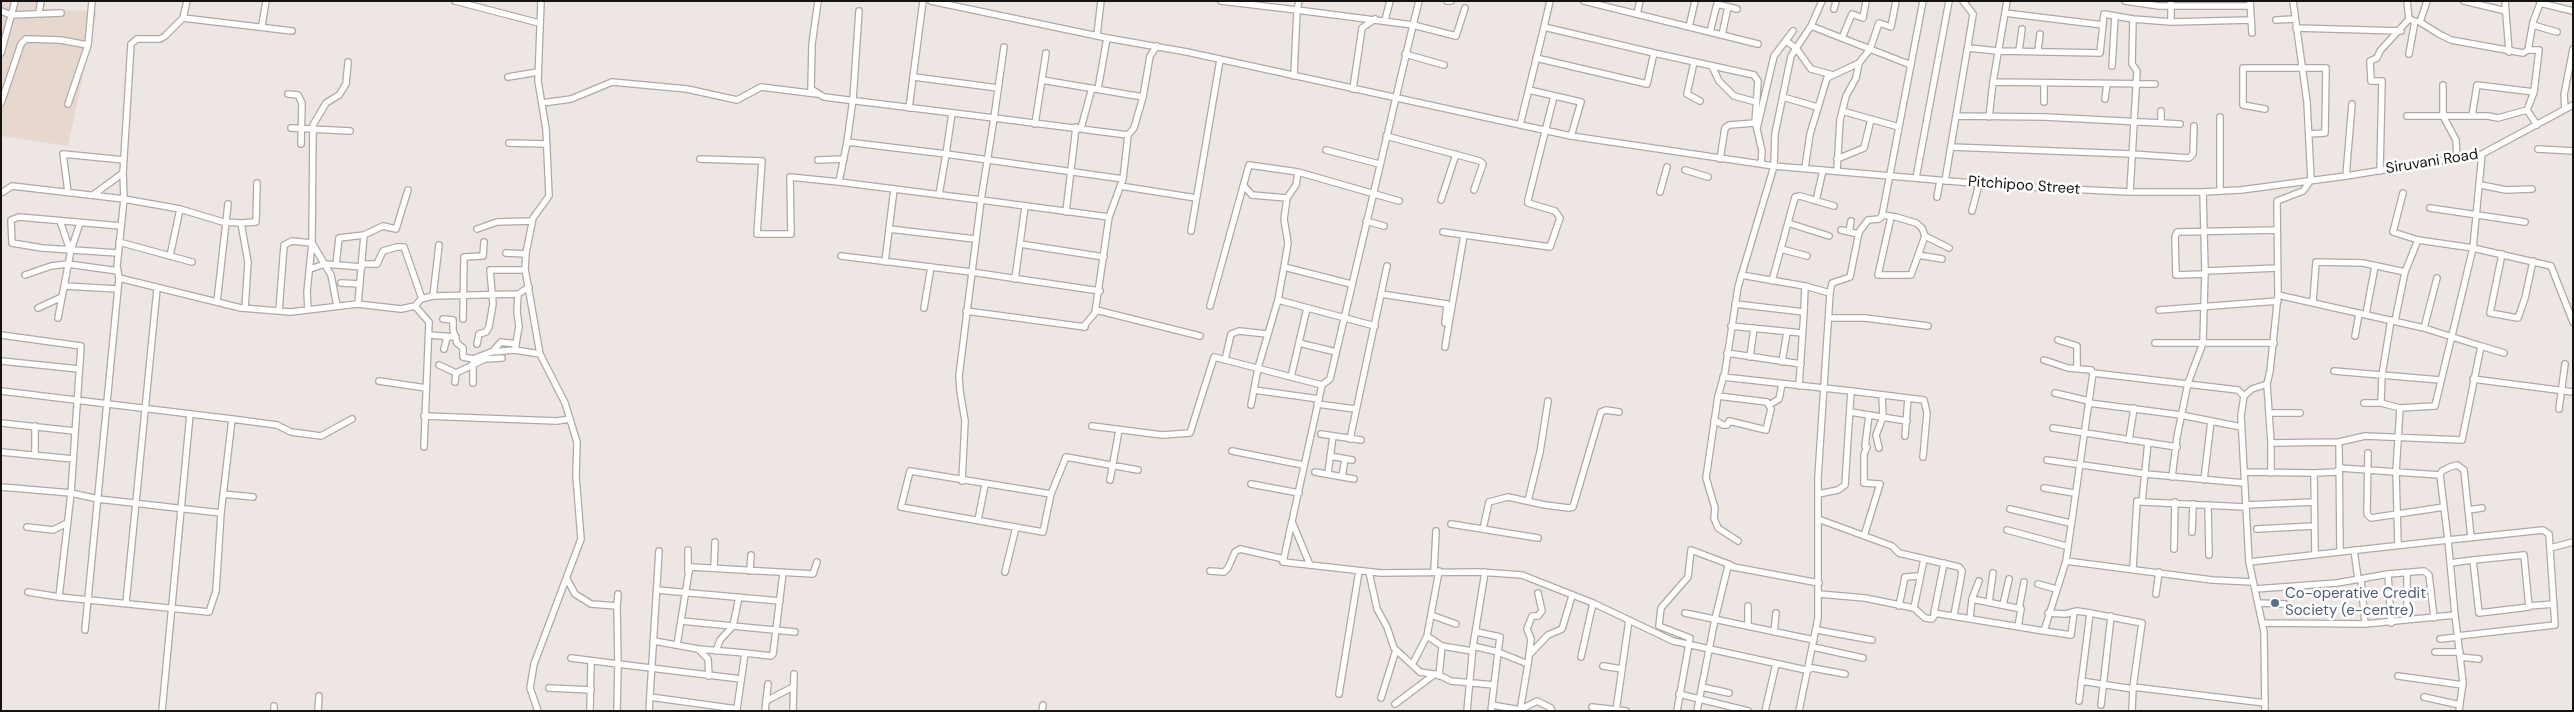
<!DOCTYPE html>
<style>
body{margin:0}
#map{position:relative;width:2574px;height:712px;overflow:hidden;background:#eee6e2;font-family:"DM Sans",sans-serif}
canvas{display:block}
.frame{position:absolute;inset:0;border:2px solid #151311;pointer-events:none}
</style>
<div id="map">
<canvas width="2574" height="712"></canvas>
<div class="frame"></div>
</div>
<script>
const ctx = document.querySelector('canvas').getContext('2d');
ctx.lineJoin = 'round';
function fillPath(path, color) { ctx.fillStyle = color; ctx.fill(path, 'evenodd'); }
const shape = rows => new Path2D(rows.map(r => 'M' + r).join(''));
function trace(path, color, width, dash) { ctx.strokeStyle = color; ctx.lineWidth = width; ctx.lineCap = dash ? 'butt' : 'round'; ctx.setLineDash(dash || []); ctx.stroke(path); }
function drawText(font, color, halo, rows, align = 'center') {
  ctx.font = font + ' "DM Sans",sans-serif'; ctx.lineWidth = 5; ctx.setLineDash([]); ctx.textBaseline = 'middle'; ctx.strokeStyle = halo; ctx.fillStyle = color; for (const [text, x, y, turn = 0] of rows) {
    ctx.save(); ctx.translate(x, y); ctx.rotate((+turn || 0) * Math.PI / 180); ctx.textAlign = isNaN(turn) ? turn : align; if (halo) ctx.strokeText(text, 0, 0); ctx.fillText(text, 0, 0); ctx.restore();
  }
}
fillPath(shape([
 [1,1,45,1,44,9,97,11,68,146,1,136]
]), '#e7d8cf');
const minor = shape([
 [455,1,539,23],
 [818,1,812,44,811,89,824,97,994,118,1004,47],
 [931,1,1107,38,1187,52,1571,136,1774,166,2007,186,2130,192,2203,192,2241,190,2346,176,2482,154,2573,105],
 [1221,1,1297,10,1294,76],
 [1419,1,1413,25,1456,36,1465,8],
 [1447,1,1451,1],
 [1584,1,1758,44],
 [2125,1,2159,6,2250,6],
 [2250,1,2252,33],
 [2407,1,2409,19,2412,20],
 [2427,1,2420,22,2439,34,2451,40,2523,53,2528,50,2533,22,2541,1],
 [2464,1,2506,11],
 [2505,1,2509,52],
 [2540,3,2573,11],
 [1834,9,1836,1],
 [1,11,11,15,61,13],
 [859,11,853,99,847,142,946,154,952,113],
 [39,13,41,1],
 [2005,13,2103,25],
 [1637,14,1640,1],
 [183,18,292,31],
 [1385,20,1390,1],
 [2276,20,2294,19],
 [2171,22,2251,20],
 [262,25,266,1],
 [2533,25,2557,32],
 [1811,26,1911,65],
 [1689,27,1695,1],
 [2296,28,2401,31],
 [1710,32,1717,4,1737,9],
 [1097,35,1101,1],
 [1722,35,1728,7],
 [1842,38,1852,14,1863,18,1866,1],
 [1786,41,1796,48,1811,69,1833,75],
 [1968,48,1998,51,2100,53,2104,14,2133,19],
 [2038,50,2040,34],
 [2019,51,2022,29],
 [1,53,15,1],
 [1654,53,1754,75,1758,81,1755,123,1729,125,1725,128,1720,159],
 [1405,54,1444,65],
 [2409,54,2415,21],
 [1536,58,1647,84,1654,53,1544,27,1550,1],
 [1694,62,1687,94,1700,101],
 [1712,66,1719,81,1734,96,1756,102],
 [2112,66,2115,16],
 [508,77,538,72],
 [914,77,998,88],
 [1042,80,1143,97,1134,128,1128,135,994,118,981,200,1109,217],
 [1993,82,2007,1],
 [2044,84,2044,102],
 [2443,85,2443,116,2456,140,2457,159],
 [1098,89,1107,38],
 [1353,89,1362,28,1375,19],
 [1529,90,1581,102,1571,136],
 [288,94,298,95,302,103,301,144],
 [1143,97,1150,56,1157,46],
 [1783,97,1817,107],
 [2105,99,2107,84],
 [1,103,21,44,26,39,60,40,88,45],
 [542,103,571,99,612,82,687,89,737,100,761,87,817,94],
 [68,104,88,45,92,1],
 [909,108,923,1],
 [2265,109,2243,105,2243,68,2326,68,2325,133,2309,134],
 [2565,109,2564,95,2573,49],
 [2527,110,2534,92,2539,50,2528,50],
 [1842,111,1899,127],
 [1956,116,2045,117,2180,124],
 [2407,116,2488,116,2498,118,2527,110,2537,125],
 [2472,116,2477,85,2534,92],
 [1989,117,1993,82,2155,84],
 [2161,123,2161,111],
 [1035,124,1046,53],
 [1520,125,1544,27],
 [1756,125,1762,151,1761,164],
 [291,128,350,131],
 [1081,128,1092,88],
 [1757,128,1774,56,1793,31],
 [1386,136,1480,161,1483,164,1474,190],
 [847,142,839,182,981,200,959,376,960,391,965,421,962,481],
 [509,143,546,144],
 [1951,147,2131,154,2189,158,2193,154,2194,126],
 [2538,149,2573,151],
 [1326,150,1379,164],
 [700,159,762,161,757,234,791,234,790,177,839,182],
 [1837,159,1864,148,1871,119],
 [818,160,844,159],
 [1805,168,1810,134,1827,78,1859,63,1870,49,1879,23,1891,27,1896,1],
 [1685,170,1708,177],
 [1837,171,1840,120,1846,96,1856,78,1859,63],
 [2380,171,2382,81,2371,81,2370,61,2377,58,2380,51,2409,19],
 [2346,176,2352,104],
 [1916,178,1949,1],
 [1945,181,1971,27,1973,14,1963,1],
 [2481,185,2506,190,2532,189],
 [1120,186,1196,198],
 [1244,186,1252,195,1287,198],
 [2220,191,2220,117],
 [3,192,12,186,124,199,180,209,223,222,241,223,256,222,257,183],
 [68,192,63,154,124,160],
 [1660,192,1667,167],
 [2130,192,2137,71,2132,64,2133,19,2171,22,2171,1],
 [2203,192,2205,271,2278,268],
 [2403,193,2393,232,2418,240,2473,248,2551,266,2573,322],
 [93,195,123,173],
 [939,195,946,154,1123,179],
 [1937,197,1940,181],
 [1441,200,1456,154],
 [1816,201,1823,170],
 [2430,208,2525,222],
 [1972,211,1979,184],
 [1066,212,1076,127],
 [1882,215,1896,217,1916,223,1922,228,1925,236,1911,275,1878,275,1891,217],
 [60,221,70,250],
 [1366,221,1384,226],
 [241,223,248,262,245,308],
 [1788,223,1829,236],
 [477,229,497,222,532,221],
 [889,229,975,239],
 [1841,230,1858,234],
 [1191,231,1220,60],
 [1443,232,1550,247,1560,218,1555,211,1528,203,1528,200,1554,96],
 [1849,232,1851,221],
 [1925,236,1949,248],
 [119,242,192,262],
 [1020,244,1104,257],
 [1781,249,1807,256],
 [118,253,42,248,12,243,11,220,19,217,121,226],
 [506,253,526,254],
 [2502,254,2490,313,2518,318,2525,298,2533,261],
 [1918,255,1942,259],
 [170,256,180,209],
 [841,256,971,272,1100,291],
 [885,262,894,189],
 [362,264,377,264,383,251,397,247,404,247,422,299],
 [336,265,339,238,364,235,383,226,396,229,408,190],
 [1284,267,1288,243,1284,219,1287,198,1296,185,1298,172],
 [310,269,325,264,362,267],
 [2205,274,2176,275,2175,237,2177,232,2277,230],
 [25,275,51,266,68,264,118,271],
 [1741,275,1805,286,1830,293,1818,477,1818,618,1799,711],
 [119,278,241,308,291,312,357,304,401,309,415,306],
 [1015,279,1025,207],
 [1772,281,1795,197,1800,196,1834,206],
 [341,283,360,284],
 [64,286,118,289],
 [1830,293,1832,283,1850,277,1859,232,1868,220,1879,219,1882,216,1923,1],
 [1381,294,1447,304,1445,323],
 [433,296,439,245],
 [1278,300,1375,326],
 [217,302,228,204],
 [2313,302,2316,262,2363,263,2405,272],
 [358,304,364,235],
 [1735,304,1804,312,1805,286],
 [1210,306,1249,165,1298,172,1399,201],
 [38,308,62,297],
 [924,308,931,267],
 [308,310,307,292,312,243,313,125,326,103,339,95,346,84,348,62],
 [1096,310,1200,336],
 [2159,310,2278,301],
 [279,311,284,245,292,241,312,243,331,275,337,306],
 [966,311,1085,327],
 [2366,314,2375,266],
 [58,318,71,250,80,223],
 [1829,318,1865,318,1928,326],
 [443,319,453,320,453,330,457,343,463,348,463,357,473,359,491,352,515,350,540,354],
 [463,319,464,257,483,256,484,242],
 [2395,321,2405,272,2418,240],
 [1731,326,1802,333],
 [1083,327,1095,313,1109,217,1123,179,1128,135],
 [2424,328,2437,278],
 [1,335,81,346,71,493,59,597],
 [429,335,456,337],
 [2355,336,2359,314],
 [2058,340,2077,346,2077,369],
 [1299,343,1336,352],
 [2155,343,2274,343],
 [477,344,479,334,486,332,489,327,493,304,490,270,525,270],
 [2481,346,2504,353],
 [1445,347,1464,235],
 [444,349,447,337],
 [515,350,519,326,517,312,518,294],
 [492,352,501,342,516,344],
 [1727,353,1801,364],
 [1750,357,1754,328],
 [1225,360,1231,334,1239,331,1267,334],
 [2044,360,2068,368,2091,370,2093,373,2238,390,2244,396],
 [1,361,79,369],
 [1782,362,1787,332],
 [439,365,456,373,455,382],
 [2334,371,2440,380],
 [456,373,485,359,502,358],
 [1291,377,1307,308],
 [1723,377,1851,391],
 [2473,379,2573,392],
 [379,381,426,388],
 [473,383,473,363],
 [2267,384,2271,443,2339,442,2365,436,2462,440,2481,346,2424,328,2278,295],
 [1322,385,1283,562,1381,573,1479,572,1522,575,1593,603,1673,641,1806,670,1813,668,1845,674],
 [1799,386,1804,312],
 [1254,390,1319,399],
 [1,391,232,419,277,425,291,432,321,436,352,419],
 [2055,393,2089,401],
 [2089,403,2181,415,2241,427],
 [2364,403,2381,403,2400,408,2435,406,2473,248,2482,154],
 [2381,403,2382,375,2391,320],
 [1317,404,1355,409],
 [1251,405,1258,368,1278,300,1284,267,1351,284],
 [1769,405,1779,399,1782,384],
 [2559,409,2565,364],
 [1850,412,1907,421],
 [2269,413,2300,413],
 [424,416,557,421,570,419],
 [1714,420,1723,425,1727,425,1729,421,1766,430,1771,409,1767,402,1718,396],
 [1,423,74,431],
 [1092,426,1162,435,1190,433,1214,357,1322,385,1330,379,1413,25,1297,10,1299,1],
 [2053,428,2177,447],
 [1321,434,1361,440],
 [1905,436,1908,398],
 [1350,439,1387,266],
 [2129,440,2134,408],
 [2339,442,2340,552],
 [2271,443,2271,473],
 [424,447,429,322,415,306,421,299,433,296,518,294,529,287],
 [1879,448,1876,435,1883,417,1882,395],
 [1232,451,1303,465],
 [1,452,73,459],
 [2368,453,2367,514,2371,518,2444,507],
 [35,455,35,426],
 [1330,456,1352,460],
 [2047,460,2146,474,2244,483],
 [1315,472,1354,479],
 [2244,472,2314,473,2336,472,2340,468,2396,472,2398,544],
 [1328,473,1333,436],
 [2314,473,2315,555],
 [2440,475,2442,471,2450,467,2457,465,2464,470,2471,537],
 [1342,477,1345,459],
 [2172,477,2177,437,2188,383,2203,343,2205,271],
 [1110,480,1119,430],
 [2204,480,2211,421],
 [1251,484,1299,493],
 [1,487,71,493,98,499,221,513],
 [2044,488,2074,493],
 [223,494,253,497],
 [1051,494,910,471,901,507,1043,532,1051,494,1066,457,1138,470],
 [1818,494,1838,490,1845,485,1851,391,1924,400,1927,413,1923,457],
 [1528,501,1540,452,1548,401],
 [2142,502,2246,507],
 [2208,505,2209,555],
 [2246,505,2314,502],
 [2010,509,2070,523],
 [2468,510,2482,508],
 [1818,519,1892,546,1899,553,1959,567,1962,571,1961,578,1954,615],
 [978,520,985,485],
 [1293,524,1310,565],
 [1451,524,1538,538],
 [27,527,53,530,67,523],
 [1483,529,1489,502,1508,497,1545,505,1569,508,1573,507,1601,412,1606,410,1619,412],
 [2257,529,2314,526],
 [2007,530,2066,546],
 [2192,532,2193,504],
 [1864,536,1880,484,1864,483,1864,454,1867,447,1865,446,1869,415],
 [1738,541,1718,528,1714,518,1715,508,1706,478,1718,396,1725,372,1738,287,1774,166,1775,134,1791,56,1811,26,1822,1],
 [2550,548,2573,542],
 [2174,549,2175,502],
 [688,550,688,571],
 [2354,550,2358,579],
 [2066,561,2212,580,2253,582],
 [2249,562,2448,540,2440,475,2396,472,2400,408],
 [1944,563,1934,613,2044,631,2066,561,2093,373],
 [2450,563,2473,560,2524,555,2529,607,2479,613,2473,560],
 [714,568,715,542],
 [2133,568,2137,501,2142,502,2148,442],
 [750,571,751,555],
 [1210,571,1224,572,1228,568,1235,552,1240,549,1284,559],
 [1434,571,1436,531],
 [1005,572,1016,527],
 [1369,572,1377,609,1387,627,1394,648,1420,672,1439,675,1451,681,1494,685],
 [2407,573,2407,607],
 [2388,574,2391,623],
 [567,579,575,594,591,604,617,606,618,594],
 [2361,579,2365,624],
 [1979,581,1972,599,2021,609,2018,627],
 [2038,584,2056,589],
 [2255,589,2337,583,2388,574,2424,571,2429,575,2434,618],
 [657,590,780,601],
 [28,592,59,597,209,612,216,591,221,513,232,419],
 [1819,594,1865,598,1914,608,1924,559],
 [2156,594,2159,572],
 [1989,602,1993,573],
 [126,603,157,289],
 [2258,603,2285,604],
 [2003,605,2009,579],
 [617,606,618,664,741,679],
 [1899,606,1905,577,1920,576],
 [2529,606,2554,604],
 [1914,608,1925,618,1932,619,1936,613],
 [2019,609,2024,582],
 [1685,613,1814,640],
 [2048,613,2065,614,2077,611,2090,613],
 [1431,615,1456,624],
 [2455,615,2463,682,2459,711],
 [1970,618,1972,599],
 [681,621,795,632],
 [2263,623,2365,624,2455,615,2448,540,2543,530,2549,534,2555,625,2457,636],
 [1748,626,1748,606],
 [85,630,119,278,117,266,124,199,123,173,131,44,137,39,160,39,165,36,183,18,187,1],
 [1817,630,1872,640],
 [2044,631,2071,635,2074,613],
 [1477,632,1500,637,1498,652,1528,664,1520,711],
 [1774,632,1776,613],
 [1427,636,1442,646,1472,651],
 [2440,639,2458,637],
 [654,641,698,649,708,659,709,676],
 [677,645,689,571,691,567,813,574,817,562],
 [1473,646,1498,652,1491,711],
 [1813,647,1863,658],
 [698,649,745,653],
 [716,651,720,640,733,626,739,597],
 [2435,652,2460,652],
 [1530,654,1548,635,1562,629,1572,596],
 [1581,657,1593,603],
 [2460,657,2479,659],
 [571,658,618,664,617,711],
 [1413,663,1427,636,1439,571],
 [1528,664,1531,639,1527,629,1532,616,1538,616,1542,611,1538,593],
 [1603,666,1622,669],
 [1439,676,1442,646],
 [2398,676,2463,685],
 [2081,681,2133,689],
 [1702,687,1729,693],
 [549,688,591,690],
 [1339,694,1359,571],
 [1679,694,1748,711],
 [650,697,737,709,737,711],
 [2424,697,2460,705],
 [1381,698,1396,650],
 [766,701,793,687],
 [2079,701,2090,613,2142,623,2133,687],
 [1395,704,1435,674],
 [1492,705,1520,710,1537,701,1551,708,1552,711],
 [2101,705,2111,616],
 [1592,707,1626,711],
 [737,709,745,653,771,656,773,654,783,573],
 [162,711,190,414],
 [274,711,274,706],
 [318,711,319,696],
 [538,711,530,688,534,664,581,539,576,476,577,442,565,403,540,354,525,269,526,253,533,218,549,196,546,129,538,81,541,1],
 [590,711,591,661],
 [649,711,659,551],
 [765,711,768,684],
 [793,711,794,674],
 [1042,711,1043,705],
 [1467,711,1473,646,1485,572],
 [1616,711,1629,620],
 [1677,711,1690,638,1659,626,1661,608,1688,577,1691,550,1731,565],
 [1697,711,1715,619,1728,566,1819,583],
 [1765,711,1776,664],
 [2132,711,2133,687,2265,703],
 [2265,711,2264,632,2249,562,2241,416,2244,396,2252,389,2267,384,2270,371,2278,295,2277,201,2303,191,2311,180,2307,102,2293,1]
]);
trace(minor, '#afa8a4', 8);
trace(minor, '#fff', 5.5);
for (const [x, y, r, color] of [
 [2275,603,5,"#5c6f8a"]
]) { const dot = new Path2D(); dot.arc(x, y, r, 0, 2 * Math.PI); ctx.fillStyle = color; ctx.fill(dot); trace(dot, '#fff', 2); }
drawText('15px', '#151311', '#fff', [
 ["Siruvani Road",2432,162,-9],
 ["Pitchipoo Street",2024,186,4]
]);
drawText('15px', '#4e5e75', '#fff', [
 ["Co-operative Credit",2285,594],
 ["Society (e-centre)",2285,611]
], 'left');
</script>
